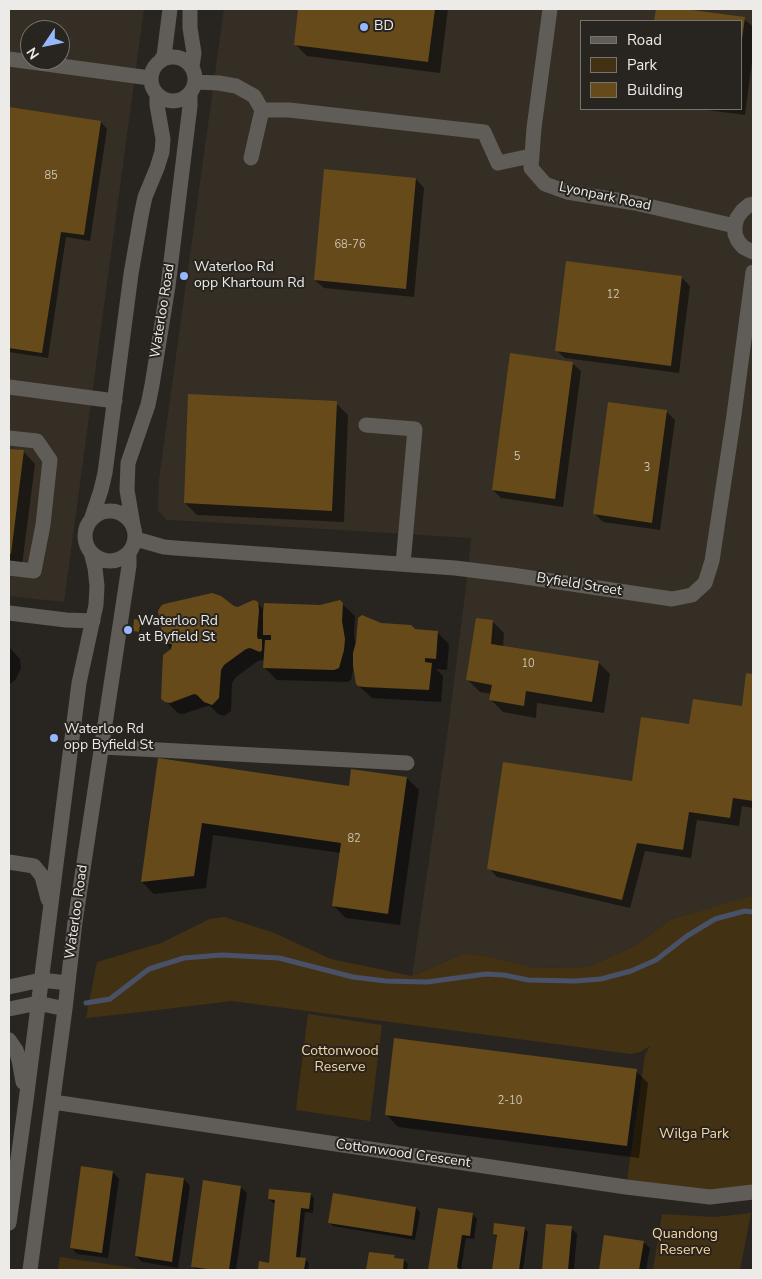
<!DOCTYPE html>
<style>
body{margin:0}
#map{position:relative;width:762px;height:1279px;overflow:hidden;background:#282520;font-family:"Nunito Sans",sans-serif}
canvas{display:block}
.frame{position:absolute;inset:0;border:10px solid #edebe8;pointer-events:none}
.legend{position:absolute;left:580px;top:20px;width:162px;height:90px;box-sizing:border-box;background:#282520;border:1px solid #777470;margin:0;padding:6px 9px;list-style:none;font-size:15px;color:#edebe8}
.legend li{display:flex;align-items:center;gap:10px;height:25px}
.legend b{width:25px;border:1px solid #777470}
.north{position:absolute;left:20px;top:20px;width:50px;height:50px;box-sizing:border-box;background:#282520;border:1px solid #777470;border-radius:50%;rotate:236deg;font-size:14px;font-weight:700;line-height:20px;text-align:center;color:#edebe8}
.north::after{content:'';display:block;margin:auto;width:18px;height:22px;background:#95b7fd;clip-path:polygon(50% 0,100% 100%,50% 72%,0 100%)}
</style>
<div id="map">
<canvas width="762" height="1279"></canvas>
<div class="frame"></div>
<ul class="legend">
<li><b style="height:6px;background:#605c57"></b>Road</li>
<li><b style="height:14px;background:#433113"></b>Park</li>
<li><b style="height:14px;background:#664a1a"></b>Building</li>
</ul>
<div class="north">N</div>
</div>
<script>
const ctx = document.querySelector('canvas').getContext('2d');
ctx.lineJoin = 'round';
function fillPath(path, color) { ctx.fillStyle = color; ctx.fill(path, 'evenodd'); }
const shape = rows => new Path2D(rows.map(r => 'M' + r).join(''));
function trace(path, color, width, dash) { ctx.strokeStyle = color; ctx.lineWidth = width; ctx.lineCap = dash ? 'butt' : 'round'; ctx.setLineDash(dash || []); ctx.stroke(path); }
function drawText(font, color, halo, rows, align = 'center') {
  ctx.font = font + ' "Nunito Sans",sans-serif'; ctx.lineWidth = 4; ctx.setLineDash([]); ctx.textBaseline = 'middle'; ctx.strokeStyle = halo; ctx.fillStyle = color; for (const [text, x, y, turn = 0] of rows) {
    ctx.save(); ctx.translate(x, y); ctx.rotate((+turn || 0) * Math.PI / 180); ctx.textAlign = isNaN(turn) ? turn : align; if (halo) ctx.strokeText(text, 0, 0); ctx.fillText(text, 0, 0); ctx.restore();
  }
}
fillPath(shape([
 [9,9,144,9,64,602,9,596],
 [30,30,60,30,60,60,30,60],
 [224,9,753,9,753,896,672,919,633,947,587,967,535,968,491,957,465,953,412,976,446,744,465,595,471,538,209,522,167,520,158,510,159,479],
 [581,21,741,21,741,109,581,109]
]), '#352e24');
fillPath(shape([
 [751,896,753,896,753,1192,626,1187,645,1055,650,1046,640,1052,631,1054,232,1001,124,1014,86,1018,97,962,161,943,210,919,224,917,272,932,331,959,412,976,465,953,491,957,535,968,587,967,633,947,672,919],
 [308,1014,382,1025,370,1121,296,1110],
 [751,1213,740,1270,653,1270,662,1214,715,1217],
 [60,1257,147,1270,58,1270]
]), '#433113');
fillPath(shape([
 [299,9,448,9,440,73,307,56,295,44],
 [657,9,675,9,744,19,753,27,753,54,745,115,699,109,741,109,741,21,656,21],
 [9,108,101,122,107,129,90,241,66,237,48,358,9,352],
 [416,179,424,188,414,297,324,288,315,280],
 [682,278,690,286,679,373,565,358,556,350],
 [572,363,581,371,563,507,501,498,493,490],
 [336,403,348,415,344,522,197,515,185,503],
 [667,412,675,420,660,530,603,522,595,514],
 [9,450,23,451,35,464,22,565,9,564],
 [339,601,355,616,354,634,356,649,380,624,415,630,437,632,449,644,447,670,436,669,443,676,441,702,372,698,357,684,354,667,351,680,347,682,277,680,265,668,265,661,263,660,258,661,236,677,232,683,231,711,224,716,218,714,210,706,207,706,183,714,178,713,163,698,172,650,165,642,234,607,238,608,257,603,264,610,320,607],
 [140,621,142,623,140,632,136,632,134,630],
 [492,621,504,633,503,647,598,662,610,674,604,713,537,703,536,718,503,712,491,700,492,694,480,692,468,680],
 [9,647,20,659,21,668,16,679,9,685],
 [748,674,753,675,753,808,742,806,739,826,697,820,691,858,645,851,630,908,497,877,489,868,633,782,690,726,743,708],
 [159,760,350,787,407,778,419,790,400,925,346,918,334,906,341,853,213,835,206,888,154,894,142,882],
 [636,1071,648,1083,639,1158,398,1127,386,1114],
 [83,1168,113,1172,119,1179,108,1258,77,1254,71,1247],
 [184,1179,190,1186,178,1268,142,1262,136,1256],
 [241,1187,247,1193,236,1270,196,1270,192,1266],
 [310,1194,314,1198,313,1213,305,1212,300,1258,305,1259,309,1263,308,1270,259,1270,260,1263,270,1264,276,1203,273,1203,269,1199],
 [416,1208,420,1212,415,1240,333,1226,329,1222],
 [439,1209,473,1215,477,1219,474,1239,466,1238,461,1270,430,1270],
 [547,1225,571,1228,577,1234,574,1270,543,1270],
 [524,1228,528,1232,523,1270,494,1270,498,1238,494,1234],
 [605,1236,643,1242,650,1248,646,1270,600,1270],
 [370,1253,394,1257,397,1260,404,1260,408,1264,407,1270,367,1270]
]), '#0007');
trace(shape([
 [86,1003,110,999,149,969,184,958,222,955,279,958,353,977,386,981,427,982,486,974,504,975,528,980,575,981,601,979,631,971,656,960,687,936,715,919,745,911,753,912]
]), '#495169', 5);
fillPath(shape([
 [298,9,435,9,428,62,294,45],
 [656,9,684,9,745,17,742,40,741,40,741,21,654,21],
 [9,107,101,121,84,235,61,232,42,353,9,348],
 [324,169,416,178,406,289,314,280],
 [566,261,682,276,671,366,555,351],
 [510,353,573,362,555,499,492,490],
 [188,394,337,401,332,511,184,503],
 [608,402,667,410,652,523,593,514],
 [9,449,24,450,11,554,9,554],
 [212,593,221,596,234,606,238,607,251,601,254,600,258,602,259,610,257,636,258,639,262,639,262,650,260,652,250,648,246,649,224,665,221,670,219,698,212,705,204,702,197,695,194,694,170,703,165,702,161,699,163,655,171,649,172,644,164,643,158,611,161,606,164,604],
 [340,600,343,603,342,621,345,639,344,650,339,668,334,670,263,668,265,640,271,640,271,635,263,635,263,613,264,603,320,605],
 [362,615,381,623,411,625,415,629,438,631,436,659,425,658,425,662,432,663,429,690,364,687,358,686,356,684,353,666,353,653,356,642,358,618],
 [476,618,493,620,491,644,599,661,592,702,526,691,524,706,489,700,492,685,466,680],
 [134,619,141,620,139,632,133,631],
 [746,673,753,674,753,801,733,798,730,818,689,812,683,850,637,843,622,900,487,869,503,762,632,781,641,717,689,724,693,699,742,706],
 [158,758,349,786,351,769,407,777,388,914,332,906,341,843,202,823,194,876,141,882],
 [394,1038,637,1069,627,1146,385,1115],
 [81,1166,113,1171,102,1253,70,1248],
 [146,1173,184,1178,172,1262,135,1256],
 [203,1180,241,1186,229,1270,216,1270,191,1267],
 [269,1189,311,1193,309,1209,301,1208,296,1257,306,1258,304,1270,258,1270,259,1261,269,1263,275,1200,268,1199],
 [333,1193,416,1207,412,1236,328,1223],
 [438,1208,473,1213,470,1236,462,1235,457,1267,460,1270,428,1270],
 [494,1223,525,1227,519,1270,492,1270,497,1235,493,1234],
 [546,1224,572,1226,568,1270,542,1270],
 [604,1235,644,1241,639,1270,599,1270],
 [369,1252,395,1255,394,1258,404,1259,403,1270,366,1270]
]), '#664a1a');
trace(shape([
 [190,9,190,28,194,53,192,67],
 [550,9,534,128,531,168,545,184,567,192,635,203,735,226],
 '151 79a22 22 0 1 1 44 0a22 22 0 1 1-44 0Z',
 [9,59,150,78],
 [161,60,164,56,170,9],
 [195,82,219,83,236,86,254,96,262,110,251,158],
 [262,110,289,110,484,132,498,163,531,156],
 [753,204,749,205,742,211,737,218,735,226,735,234,738,241,743,247,753,252],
 [9,387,115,401],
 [366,425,415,429,403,564],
 [9,438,37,441,50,460,43,525,34,571,9,568],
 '85 536a25 25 0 1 1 50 0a25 25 0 1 1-50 0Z',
 [91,520,101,490,105,473,131,274,141,216,145,197,157,168,162,152,163,139,157,105,157,96],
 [133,525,127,490,128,463,148,405,152,385,168,286,190,106,190,94],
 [136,539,164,547,175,548,455,568,512,575,672,599,692,595,705,583,712,561,734,415,753,272],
 [9,613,66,620,93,621],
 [102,747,407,763],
 [9,862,34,866,42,876,48,899],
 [9,987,41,980,68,983],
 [9,1009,38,1003,65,1009],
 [9,1040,16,1050,19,1060,23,1082],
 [53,1102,626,1187,710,1197,753,1192],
 [9,1223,26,1101,79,683,96,605,97,586,95,568,91,552],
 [30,1270,65,1009,75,922,129,566,129,554]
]), '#605c57', 15);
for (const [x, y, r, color] of [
 [364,27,5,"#95b7fd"],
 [184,276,5,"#95b7fd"],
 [128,630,5,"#95b7fd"],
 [54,738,5,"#95b7fd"]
]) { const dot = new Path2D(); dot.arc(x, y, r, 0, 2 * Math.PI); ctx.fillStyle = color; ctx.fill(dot); trace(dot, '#282520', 2); }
drawText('11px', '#cbc3b4', null, [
 ["85",51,176],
 ["68-76",350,245],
 ["12",613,295],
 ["5",517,457],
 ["3",647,468],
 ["10",528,664],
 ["82",354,839],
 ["2-10",510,1101]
]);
drawText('14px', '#edebe8', '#282520', [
 ["BD",374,27],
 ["Waterloo Rd",194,268],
 ["opp Khartoum Rd",194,284],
 ["Waterloo Rd",138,622],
 ["at Byfield St",138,638],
 ["Waterloo Rd",64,730],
 ["opp Byfield St",64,746]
], 'left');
drawText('14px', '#edebe8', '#282520', [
 ["Lyonpark Road",605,197,12],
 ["Waterloo Road",163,311,-81],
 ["Byfield Street",579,585,9],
 ["Waterloo Road",77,912,-82],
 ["Cottonwood Crescent",403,1154,8]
]);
drawText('14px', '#fbd79e', '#282520', [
 ["Cottonwood",340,1052],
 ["Reserve",340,1068],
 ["Wilga Park",694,1135],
 ["Quandong",685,1235],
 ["Reserve",685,1251]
]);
</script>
